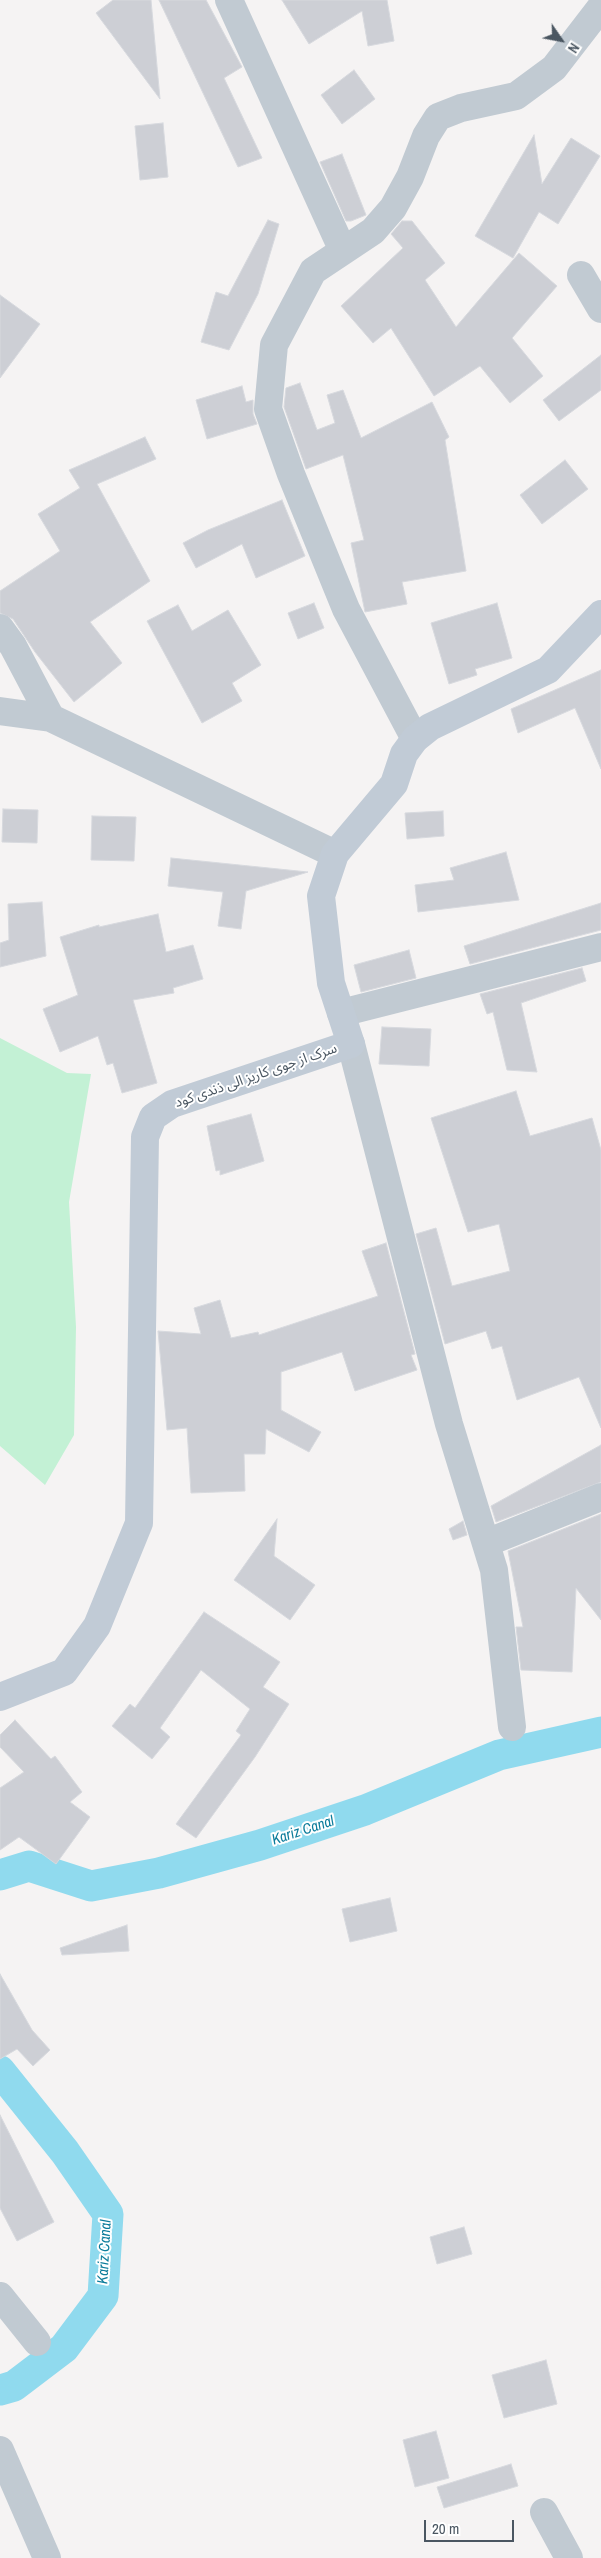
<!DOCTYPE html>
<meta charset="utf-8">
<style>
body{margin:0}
#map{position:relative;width:601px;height:2558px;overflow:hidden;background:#f5f3f3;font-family:"Archivo Narrow",sans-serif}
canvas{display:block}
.north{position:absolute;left:536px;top:15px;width:50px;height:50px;-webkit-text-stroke:4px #fff;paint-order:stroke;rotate:123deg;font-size:14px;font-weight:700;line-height:20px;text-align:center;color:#4a5661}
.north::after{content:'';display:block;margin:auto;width:18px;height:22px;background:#4a5661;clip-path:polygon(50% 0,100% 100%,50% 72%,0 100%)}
.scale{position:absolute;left:424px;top:2520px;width:90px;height:22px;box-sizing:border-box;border:2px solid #4a5661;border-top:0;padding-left:6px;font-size:15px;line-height:18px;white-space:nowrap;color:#4a5661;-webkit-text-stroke:4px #fff;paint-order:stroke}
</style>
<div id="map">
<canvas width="601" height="2558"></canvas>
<div class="north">N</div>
<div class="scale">20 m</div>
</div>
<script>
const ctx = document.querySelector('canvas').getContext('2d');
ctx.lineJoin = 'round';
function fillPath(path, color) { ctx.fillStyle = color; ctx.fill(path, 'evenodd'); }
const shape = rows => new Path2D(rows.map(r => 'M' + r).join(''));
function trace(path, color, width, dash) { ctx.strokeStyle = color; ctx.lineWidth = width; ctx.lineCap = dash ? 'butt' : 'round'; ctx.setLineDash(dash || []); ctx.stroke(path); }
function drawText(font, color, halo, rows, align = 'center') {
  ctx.font = font + ' "Archivo Narrow","Noto Sans Arabic",sans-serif'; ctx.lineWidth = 4; ctx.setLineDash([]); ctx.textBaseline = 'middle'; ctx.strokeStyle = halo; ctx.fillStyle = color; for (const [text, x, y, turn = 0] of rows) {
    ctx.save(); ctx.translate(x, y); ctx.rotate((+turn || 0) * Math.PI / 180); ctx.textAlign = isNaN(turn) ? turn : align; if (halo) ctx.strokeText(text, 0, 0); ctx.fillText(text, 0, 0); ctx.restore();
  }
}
fillPath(shape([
 [0,1038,67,1073,91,1074,69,1202,76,1327,74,1435,45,1485,0,1446]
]), '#c3f1d5');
trace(shape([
 [0,1875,29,1866,91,1886,159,1873,260,1845,365,1810,499,1755,601,1732],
 [0,2071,65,2152,108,2214,103,2296,64,2348,14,2386,0,2390]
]), '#90daee', 31);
const building = shape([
 [113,0,151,0,160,99,96,13,113,0],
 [159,0,206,0,242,67,224,78,262,158,238,167,159,0],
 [282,0,387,0,394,41,368,46,362,11,309,44,282,0],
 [354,70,375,99,342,124,321,95,354,70],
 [163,123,168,177,140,180,135,126,163,123],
 [534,135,542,184,571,138,600,156,558,224,539,212,513,258,475,236,534,135],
 [342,154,366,215,351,221,346,221,320,162,342,154],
 [268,220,279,224,258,294,229,350,201,342,216,292,228,296,268,220],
 [402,221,412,221,445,263,425,280,456,327,519,253,557,286,512,338,543,376,510,403,480,366,434,396,391,328,373,343,341,306,403,248,391,234,402,221],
 [0,295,40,324,0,378,0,295],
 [601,355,601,390,559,421,543,400,601,355],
 [300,383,317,430,335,423,327,395,343,390,361,438,432,402,449,437,445,440,466,571,402,582,407,604,365,612,351,543,364,540,343,455,306,469,284,407,286,388,300,383],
 [242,386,246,402,253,400,253,414,257,424,207,439,196,400,242,386],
 [145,437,156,459,97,484,150,581,90,622,122,663,74,702,35,652,13,619,0,613,0,591,60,551,38,514,80,488,69,470,145,437],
 [565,460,588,489,542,524,520,495,565,460],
 [282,500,305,556,256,578,242,544,196,568,183,543,208,530,282,500],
 [314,603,324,628,298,639,288,613,314,603],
 [497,603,512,658,475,669,477,675,449,684,431,623,497,603],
 [178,605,192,631,228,610,261,665,232,683,242,701,202,723,147,621,178,605],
 [601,670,601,769,575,708,518,733,511,709,601,670],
 [3,809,38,810,37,843,2,842,3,809],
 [443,811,444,836,407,839,405,813,443,811],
 [92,816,136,817,134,861,91,860,92,816],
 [506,852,519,900,418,912,415,885,454,880,450,868,506,852],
 [171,858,308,872,246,891,241,929,218,926,223,892,168,886,171,858],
 [42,902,46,956,0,967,0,943,9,940,8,904,42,902],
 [601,903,601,930,470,964,464,946,601,903],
 [158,914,166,952,193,945,203,979,173,988,174,993,133,1000,157,1083,122,1093,113,1063,107,1065,98,1036,60,1052,43,1009,78,995,60,937,99,925,99,927,158,914],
 [409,950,416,978,361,992,354,965,409,950],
 [582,968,586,981,521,1003,537,1072,507,1070,493,1012,487,1014,480,994,582,968],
 [382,1027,431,1029,429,1066,379,1064,382,1027],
 [516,1091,530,1136,592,1118,601,1150,601,1428,579,1377,517,1400,502,1346,492,1349,486,1331,445,1344,416,1234,436,1228,452,1286,510,1271,499,1224,468,1232,431,1118,516,1091],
 [251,1114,264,1161,220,1175,220,1170,216,1171,207,1126,251,1114],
 [386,1243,415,1354,411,1355,417,1370,355,1391,342,1352,281,1372,281,1410,321,1432,309,1452,266,1429,265,1454,244,1454,245,1491,191,1493,187,1428,167,1430,158,1331,201,1334,194,1308,220,1300,231,1338,258,1332,259,1335,378,1296,362,1251,386,1243],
 [601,1445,601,1482,496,1522,491,1506,601,1445],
 [601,1514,601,1620,576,1588,572,1672,521,1670,516,1627,523,1627,508,1551,601,1514],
 [277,1519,274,1556,315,1585,290,1620,234,1580,277,1519],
 [463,1521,467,1535,453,1540,449,1529,463,1521],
 [204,1612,280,1662,263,1687,289,1704,255,1757,196,1838,176,1824,241,1735,236,1731,250,1709,201,1670,160,1728,170,1737,152,1759,112,1726,130,1704,135,1708,204,1612],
 [15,1720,51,1759,55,1756,82,1792,70,1802,90,1817,56,1864,19,1837,0,1850,0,1788,24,1772,0,1747,0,1735,15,1720],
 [390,1898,397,1931,350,1942,342,1909,390,1898],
 [127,1925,129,1951,62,1955,60,1948,127,1925],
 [0,1974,32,2030,50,2050,33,2066,17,2049,0,2059,0,1974],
 [0,2115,54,2222,17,2241,0,2208,0,2115],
 [464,2227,472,2254,437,2264,430,2237,464,2227],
 [546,2360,557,2404,504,2418,492,2375,546,2360],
 [436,2431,449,2478,415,2487,403,2440,436,2431],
 [511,2464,518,2486,444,2508,437,2487,511,2464]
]);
fillPath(building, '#cdcfd5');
trace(building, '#d7d9de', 1);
trace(shape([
 [229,0,343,251],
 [581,275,601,309],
 [0,628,13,646,51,718],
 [0,711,51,718,335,854],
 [415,739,346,609,291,474,268,409,274,345,313,271,373,231,393,208,410,177,426,136,438,117,461,108,516,96,554,68,601,7],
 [341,1013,601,947],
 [351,1044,449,1424,494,1570,512,1727],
 [486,1543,601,1497],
 [0,2296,37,2342],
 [0,2450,47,2558],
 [544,2512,569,2558]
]), '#c1cad2', 28);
trace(shape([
 [0,1697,64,1672,97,1626,139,1523,145,1137,153,1117,172,1104,351,1044,331,983,321,896,335,854,394,784,404,754,415,739,430,727,548,670,601,614]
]), '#c1cbd6', 28);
drawText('14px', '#4a5661', '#fff', [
 ["سرک از جوی کاریز الی ذندی کود",256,1076,-19]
]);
drawText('italic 15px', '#0c7c9b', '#fff', [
 ["Kariz Canal",303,1831,-18],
 ["Kariz Canal",105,2252,-87]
]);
</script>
